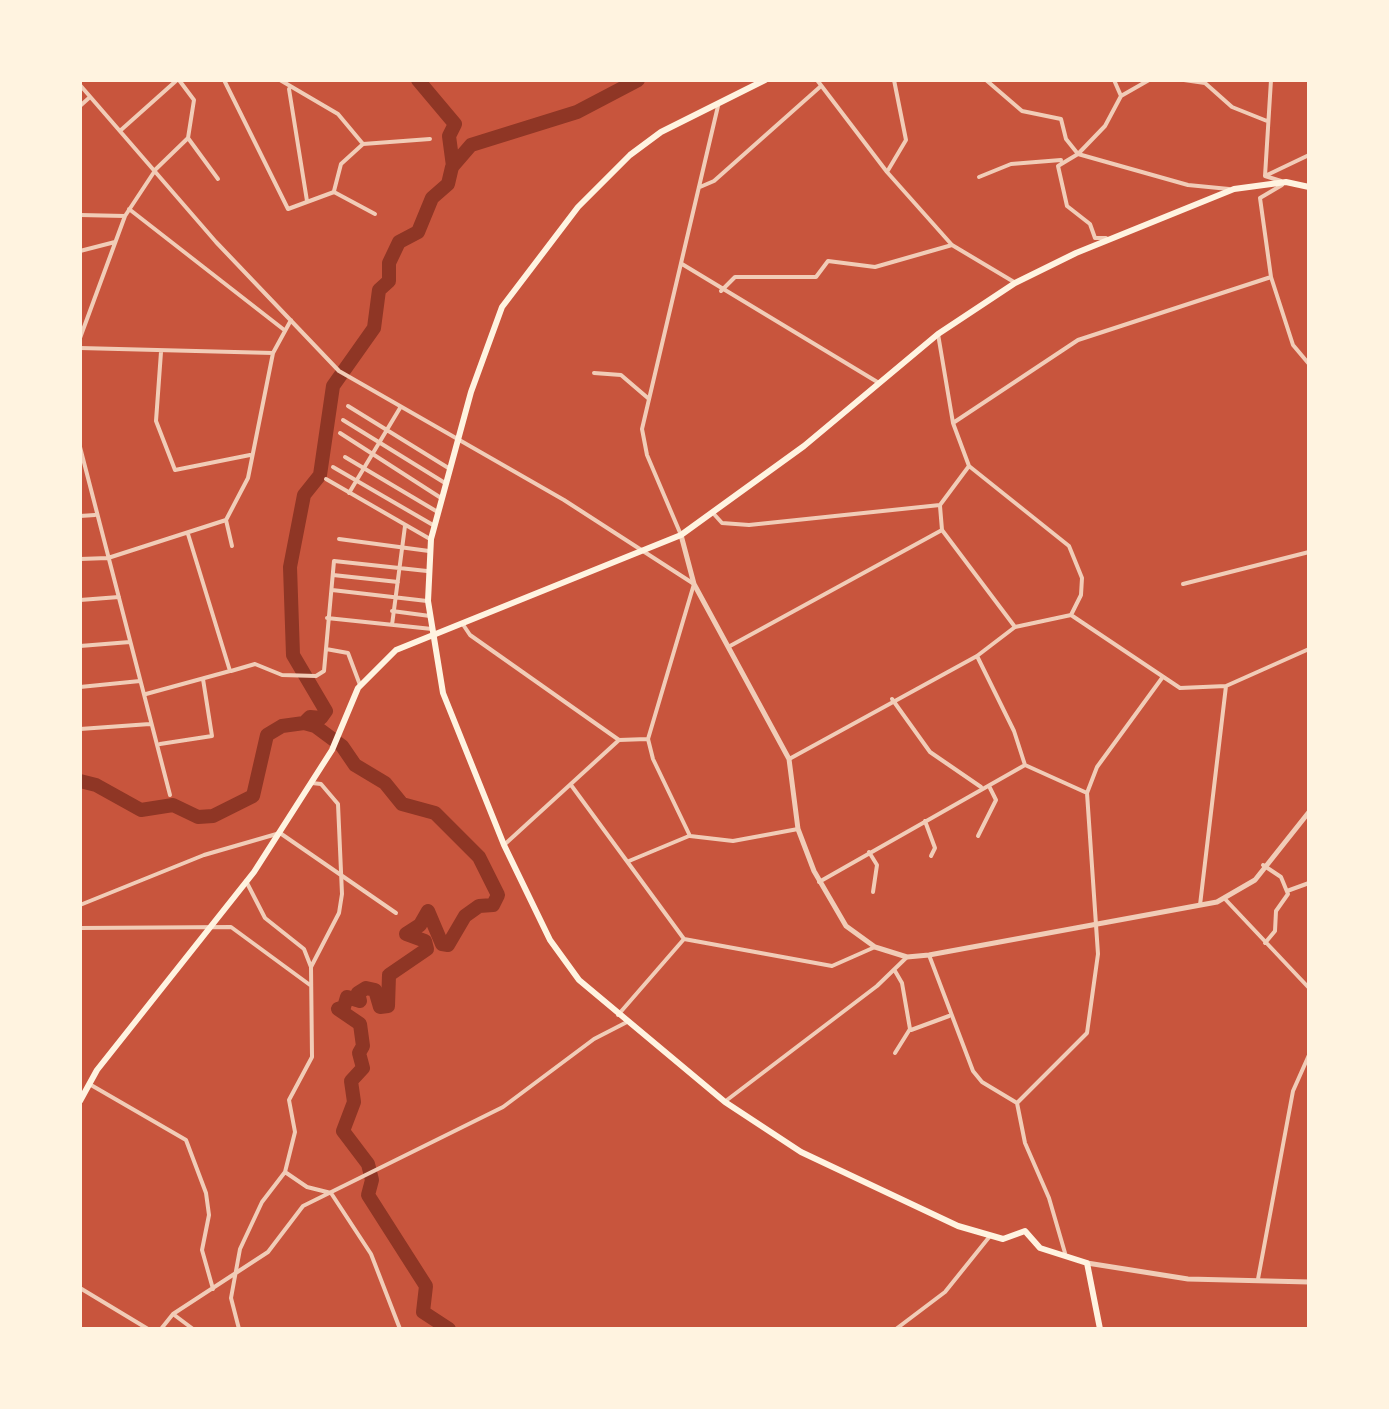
<!DOCTYPE html>
<style>
body{margin:0}
#map{position:relative;width:1389px;height:1409px;overflow:hidden;background:#c8553d;font-family:"Source Sans 3",sans-serif}
canvas{display:block}
.frame{position:absolute;inset:0;border:82px solid #fff3e0;pointer-events:none}
</style>
<div id="map">
<canvas width="1389" height="1409"></canvas>
<div class="frame"></div>
</div>
<script>
const ctx = document.querySelector('canvas').getContext('2d');
ctx.lineJoin = 'round';
const shape = rows => new Path2D(rows.map(r => 'M' + r).join(''));
function trace(path, color, width, dash) { ctx.strokeStyle = color; ctx.lineWidth = width; ctx.lineCap = dash ? 'butt' : 'round'; ctx.setLineDash(dash || []); ctx.stroke(path); }
trace(shape([
 [418,80,455,124,449,136,453,166],
 [80,781,96,785,141,810,173,805,198,817,213,816,253,796,267,735,282,726,304,723],
 [449,1329,423,1312,426,1286,368,1195,372,1180,368,1164,343,1131,354,1102,351,1081,363,1068,359,1053,363,1046,360,1024,338,1009,344,1007,347,997,360,1001,358,993,366,988,375,990,380,1007,388,1006,389,975,427,949,425,941,406,934,420,925,428,911,442,944,448,945,465,916,479,906,493,905,498,895,479,857,435,813,402,804,385,783,355,765,342,746,315,726,304,723,310,717,321,718,326,711,293,655,290,567,304,495,320,475,333,386,374,328,379,290,389,281,389,263,399,242,418,232,432,198,448,184,452,167,471,145,577,112,638,80]
]), '#8f3625', 14);
trace(shape([
 [224,80,288,209,334,192,375,214],
 [280,80,338,114,363,144],
 [817,80,887,172,952,245,1014,282],
 [986,80,1022,111,1061,119,1066,139,1078,154,1188,185,1229,189],
 [1184,80,1205,83,1232,107,1267,121],
 [1271,80,1265,176,1281,181],
 [80,85,216,242,339,371,564,500,694,584,648,739,653,759,690,836,733,841,798,829],
 [289,89,307,201],
 [1121,96,1149,80],
 [80,106,90,97],
 [121,130,177,80],
 [188,138,218,179],
 [887,172,906,140,894,80],
 [1265,176,1309,155],
 [979,177,1011,164,1061,160],
 [1282,185,1260,198,1271,277,1293,345,1309,364],
 [700,187,714,181,821,86],
 [334,191,341,164,363,144,430,139],
 [129,209,283,329],
 [80,215,125,216],
 [1106,238,1095,238,1090,224,1067,206,1058,166,1078,154,1105,126,1121,96,1114,80],
 [80,251,115,242],
 [682,264,879,383],
 [721,291,735,277,816,277,828,261,875,267,952,245],
 [80,338,125,216,156,169,188,138,194,100,179,80],
 [80,348,273,353],
 [161,352,156,421,175,470,250,455],
 [594,373,621,375,649,399],
 [348,406,450,469],
 [343,420,445,483],
 [953,423,1078,340,1271,277],
 [340,433,441,498],
 [80,447,170,795],
 [345,457,436,511],
 [333,467,433,525],
 [326,479,430,539],
 [349,493,400,408],
 [940,506,942,530,1015,627,1071,615,1081,595,1082,578,1069,546,969,466],
 [713,513,722,523,749,525,940,505,969,466,953,423,938,334],
 [80,516,95,515],
 [681,535,647,455,642,429,718,106],
 [339,539,429,551],
 [232,546,226,520,248,478,273,353,291,320],
 [80,559,108,558,226,520],
 [333,575,398,582],
 [1183,584,1309,552],
 [332,590,427,601],
 [80,600,119,597],
 [392,611,430,616],
 [1071,615,1180,688,1226,686,1309,649],
 [327,618,432,629],
 [462,623,470,635,619,740,647,739],
 [392,625,405,526],
 [80,646,130,642],
 [730,646,942,530],
 [977,656,1014,731,1025,765,1087,793],
 [231,671,255,664,282,675,316,676,324,671,326,649],
 [360,685,348,653,326,649,334,561,427,571],
 [80,687,140,681],
 [146,694,230,671,188,534],
 [892,699,930,752,981,787],
 [80,729,150,724],
 [160,744,212,736,203,679],
 [791,758,977,656,1015,627],
 [312,783,321,784,338,804,342,894,339,913,311,967,312,1057,289,1100,295,1132,285,1172,307,1187,331,1193,371,1254,400,1329],
 [571,785,684,939,832,966,875,947],
 [925,821,935,848,931,856],
 [978,836,996,800,989,786],
 [504,845,619,740],
 [869,852,877,865,873,892],
 [629,861,689,836],
 [1263,865,1281,877,1288,894,1276,911,1275,931,1265,943],
 [246,881,265,918,304,949,311,967],
 [819,882,1025,765],
 [1287,891,1309,883],
 [1225,899,1309,988],
 [80,905,204,855,280,833,396,913],
 [1200,905,1226,686],
 [80,928,231,927,310,985],
 [929,955,973,1071,982,1082,1017,1103,1025,1143,1049,1198,1065,1253],
 [895,971,902,983,910,1029,895,1053],
 [618,1015,684,939],
 [911,1030,949,1016],
 [91,1085,186,1140,206,1193,209,1215,202,1250,213,1289],
 [727,1100,877,986,907,957],
 [1017,1103,1087,1033,1098,954,1087,793,1097,767,1162,678],
 [1258,1279,1293,1091,1309,1055],
 [80,1288,148,1329],
 [173,1314,193,1329],
 [161,1329,173,1314,268,1252,303,1206,503,1107,594,1039,627,1022],
 [239,1329,231,1298,240,1249,262,1202,285,1172],
 [896,1329,945,1292,990,1236]
]), '#f1ccb7', 4);
trace(shape([
 [681,535,694,584,789,759,798,829,814,871,846,926,875,947,907,957,929,955,1217,902,1255,880,1309,812],
 [1087,1263,1188,1279,1309,1282]
]), '#f1ccb7', 5);
trace(shape([
 [80,1101,97,1070,254,872,332,750,358,688,396,650,681,535,804,446,938,334,1015,283,1076,253,1234,189,1286,182,1309,187]
]), '#fff3e0', 6);
trace(shape([
 [765,80,661,132,630,155,578,207,502,307,471,392,431,539,428,601,443,693,504,845,550,940,579,980,725,1102,801,1152,958,1226,1003,1239,1025,1231,1040,1248,1087,1263,1100,1329]
]), '#fff3e0', 6);
</script>
